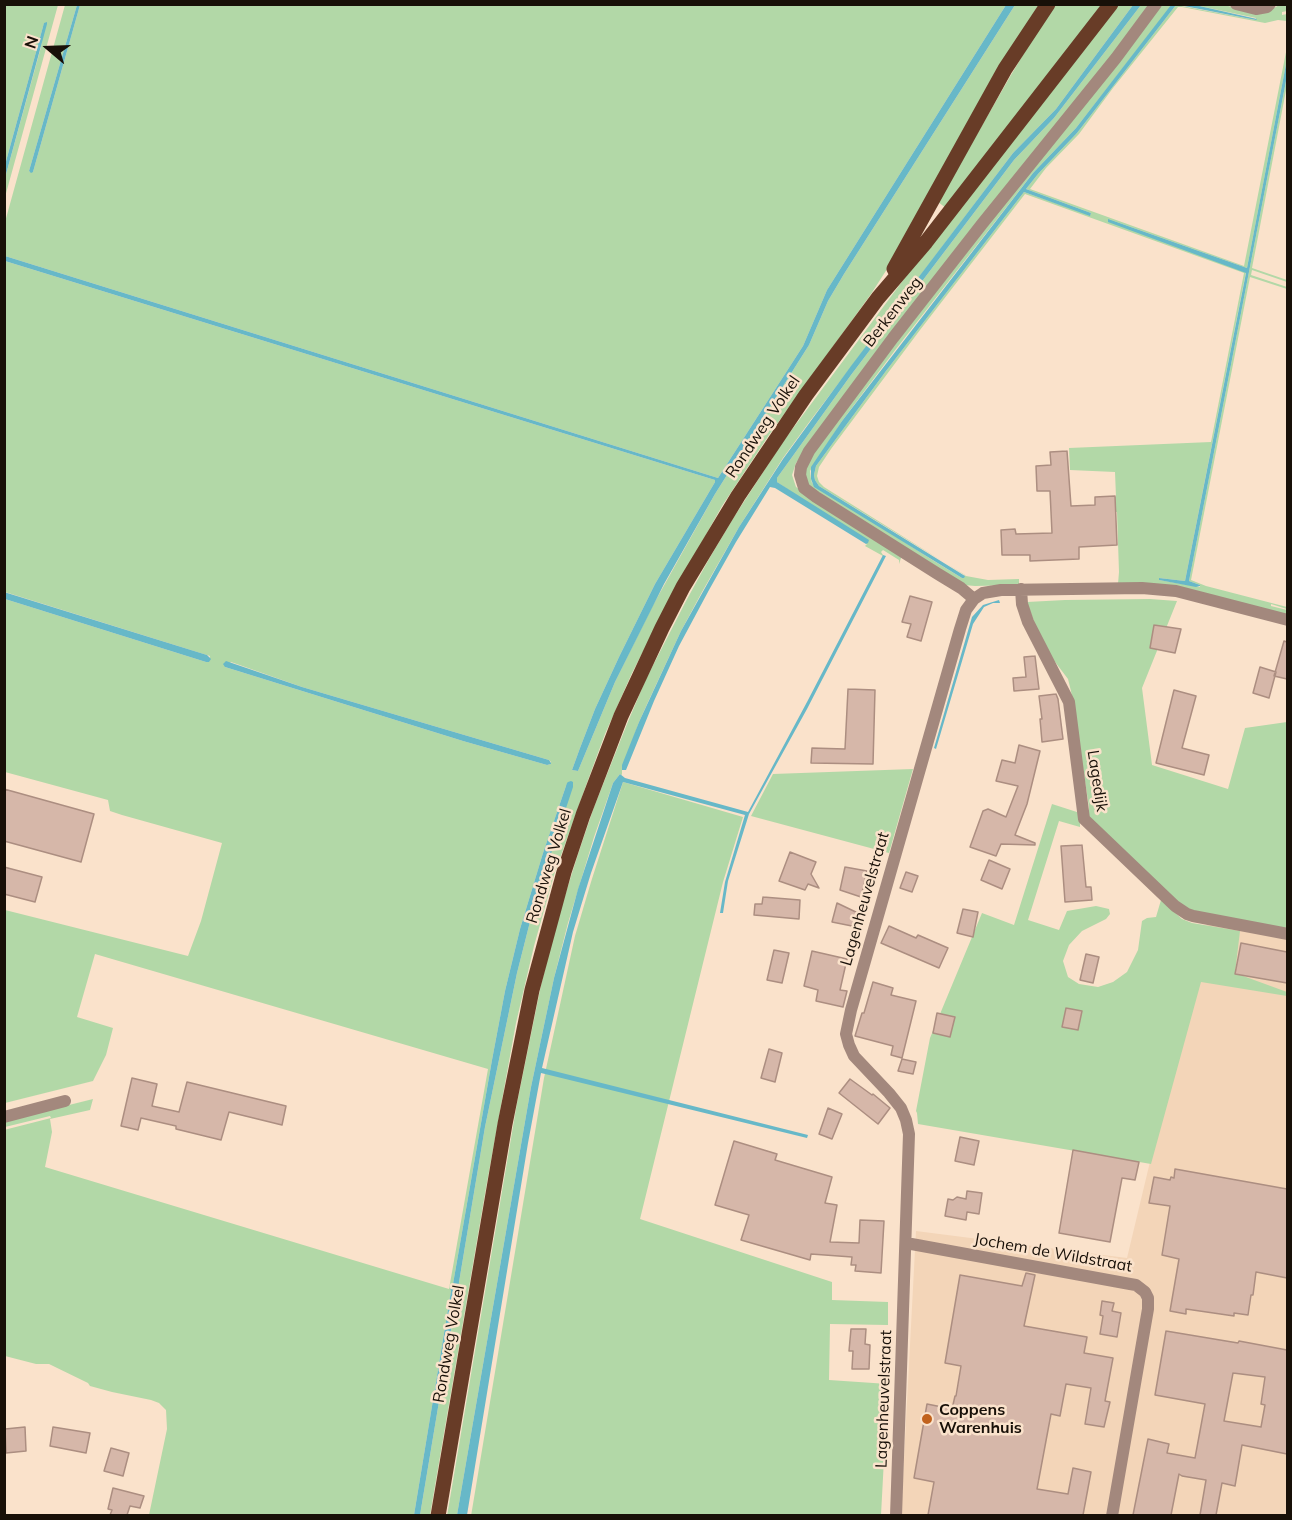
<!DOCTYPE html>
<style>
body{margin:0}
#map{position:relative;width:1292px;height:1520px;overflow:hidden;background:#fae2cb;font-family:Mulish,sans-serif}
canvas{display:block}
.frame{position:absolute;inset:0;border:6px solid #181008;pointer-events:none}
.north{position:absolute;left:18px;top:18px;width:60px;height:60px;-webkit-text-stroke:4px #fae2cb;paint-order:stroke;rotate:289deg;font-size:16px;font-weight:700;line-height:24px;text-align:center;color:#181008}
.north::after{content:'';display:block;margin:auto;width:21px;height:27px;background:#181008;clip-path:polygon(50% 0,100% 100%,50% 72%,0 100%)}
</style>
<div id="map">
<canvas width="1292" height="1520"></canvas>
<div class="frame"></div>
<div class="north">N</div>
</div>
<script>
const ctx = document.querySelector('canvas').getContext('2d');
ctx.lineJoin = 'round';
function fillPath(path, color) { ctx.fillStyle = color; ctx.fill(path, 'evenodd'); }
const shape = rows => new Path2D(rows.map(r => 'M' + r).join(''));
function trace(path, color, width, dash) { ctx.strokeStyle = color; ctx.lineWidth = width; ctx.lineCap = dash ? 'butt' : 'round'; ctx.setLineDash(dash || []); ctx.stroke(path); }
function drawText(font, color, halo, rows, align = 'center') {
  ctx.font = font + ' Mulish,sans-serif'; ctx.lineWidth = 5; ctx.setLineDash([]); ctx.textBaseline = 'middle'; ctx.strokeStyle = halo; ctx.fillStyle = color; for (const [text, x, y, turn = 0] of rows) {
    ctx.save(); ctx.translate(x, y); ctx.rotate((+turn || 0) * Math.PI / 180); ctx.textAlign = isNaN(turn) ? turn : align; if (halo) ctx.strokeText(text, 0, 0); ctx.fillText(text, 0, 0); ctx.restore();
  }
}
fillPath(shape([
 [1209,915,1287,929,1287,1515,901,1516,916,1231,1127,1258]
]), '#f3d5b8');
fillPath(shape([
 [5,5,58,5,5,197,5,178,41,47,44,23,5,165],
 [65,5,77,5,29,171,30,172,33,172,80,5,1006,5,827,290,803,346,718,478,5,256,5,222],
 [1015,5,1042,5,889,266,871,294,769,435,722,506,669,601,632,673,605,734,588,780,554,875,534,946,516,1023,486,1188,430,1515,420,1515,485,1127,517,973,535,902,551,851,567,783,543,853,520,929,505,991,492,1060,453,1284,450,1287,451,1291,414,1515,149,1515,167,1429,166,1410,159,1403,151,1400,112,1392,90,1386,88,1383,49,1364,36,1364,5,1356,4,1130,51,1118,50,1116,5,1127,5,1121,93,1099,90,1110,50,1119,52,1132,45,1167,449,1289,488,1069,95,954,77,1017,113,1028,106,1055,93,1081,5,1103,5,910,188,956,201,921,222,843,122,815,110,811,108,800,5,772,5,599,206,662,209,662,210,656,5,592,5,261,715,480,715,482,655,584,619,657,595,709,580,748,572,770,578,771,615,682,652,607,715,494,809,345,828,301,844,274],
 [231,662,302,687,549,760,551,762,551,764,547,765,463,741,225,667],
 [1053,5,1103,5,946,208,938,202,1011,75],
 [1115,5,1133,5,1056,109,1013,153,810,421,783,458,739,527,702,592,681,631,648,702,639,722,622,770,622,775,620,774,613,783,594,837,568,923,554,978,531,1087,457,1515,447,1516,517,1103,541,985,558,918,578,854,594,807,627,724,646,679,686,601,709,559,734,517,782,443,904,279],
 [1141,5,1151,5,796,463,792,475,796,487,902,555,899,564,899,560,883,550,881,552,883,555,883,556,865,546,867,544,777,482,777,478,851,375,1014,160,1054,118],
 [1160,5,1172,5,1076,128,1033,173,896,349,842,421,810,471,811,479,812,483,934,561,962,578,965,575,819,486,815,480,814,475,816,466,886,371,1024,192,1090,215,1091,213,1026,189,1038,174,1077,133,1176,5,1256,20,1256,18,1195,5,1224,5,1253,12,1274,8,1279,5,1287,5,1287,11,1282,12,1282,15,1287,14,1287,21,1278,20,1265,23,1182,7,1178,7,1113,88,1079,134,1046,168,1030,189,1244,266,1287,47,1287,59,1247,268,1108,219,1246,272,1185,581,1159,578,1159,580,1200,587,1200,585,1189,581,1287,76,1287,85,1252,268,1287,280,1287,282,1252,270,1251,275,1287,287,1287,289,1250,277,1191,580,1206,586,1287,607,1287,609,1271,604,1271,606,1287,610,1287,617,1118,584,1119,572,1117,512,1113,512,1113,497,1116,497,1115,472,1070,470,1069,448,1211,442,1244,273,1025,194,920,330,831,449,819,467,817,476,819,482,824,487,966,576,988,580,1019,579,1019,585,975,586,964,585,808,487,803,467,811,452],
 [1150,599,1177,601,1142,688,1152,765,1228,789,1245,728,1287,722,1287,928,1204,917,1187,911,1089,823,1089,807,1071,691,1068,679,1046,650,1038,633,1027,602,1065,600],
 [913,769,889,853,751,816,773,774],
 [623,782,743,817,723,882,640,1219,832,1282,832,1300,888,1302,888,1325,830,1324,829,1380,888,1384,881,1515,471,1516,544,1078,575,936,591,882],
 [1052,804,1080,813,1080,827,1059,821,1028,920,1059,930,1067,911,1096,906,1109,909,1110,914,1106,919,1082,931,1069,945,1063,961,1068,977,1079,984,1098,987,1113,982,1127,972,1138,950,1142,921,1147,918,1156,917,1161,900,1182,919,1192,923,1240,931,1235,973,1287,992,1287,996,1201,982,1151,1164,918,1124,917,1113,916,1111,930,1038,982,913,1014,925]
]), '#b2d8a7');
fillPath(shape([
 [77,5,80,5,33,172,31,173,29,171],
 [1006,5,1015,5,844,274,828,301,809,345,715,494,664,584,615,682,578,771,572,770,580,748,595,709,619,657,655,584,715,482,715,480,5,261,5,256,718,478,803,346,827,290],
 [1133,5,1141,5,1054,118,1014,160,851,375,777,478,777,482,869,540,868,543,866,544,775,488,770,487,736,542,709,590,679,646,654,701,626,770,622,770,622,765,639,722,681,631,739,527,783,459,851,366,1013,153,1056,109],
 [1171,5,1172,4,1195,5,1257,19,1256,20,1179,5,1176,5,1077,133,1038,174,1026,189,1091,213,1090,216,1024,192,886,371,816,466,814,475,815,480,819,486,965,576,964,578,962,578,814,487,811,479,811,467,842,421,1033,173,1076,128],
 [47,22,47,24,5,178,5,165,44,23],
 [1287,59,1287,76,1189,581,1200,585,1200,586,1196,587,1159,580,1159,578,1185,581,1246,273,1108,222,1108,219,1247,268],
 [883,555,886,556,807,709,749,814,728,881,723,913,720,913,725,882,745,815,623,782,591,873,573,932,542,1068,808,1135,807,1138,541,1073,528,1143,467,1515,457,1515,531,1087,554,978,578,889,613,783,620,774,625,778,748,812,807,702],
 [4,592,207,655,211,659,209,662,206,662,5,599],
 [999,600,1000,603,993,603,984,607,973,624,936,749,934,748,972,617,983,605],
 [226,661,302,687,549,760,551,763,551,764,547,765,463,741,225,667,223,664],
 [571,781,573,782,573,787,535,902,517,973,485,1127,420,1515,414,1515,451,1291,450,1288,453,1284,492,1060,505,991,520,929,543,853,567,783,568,782]
]), '#67b8c8');
const building = shape([
 [1067,451,1071,506,1095,505,1095,497,1115,496,1117,545,1079,547,1079,559,1030,561,1030,555,1002,555,1001,530,1015,529,1016,534,1052,533,1050,491,1037,491,1036,466,1051,465,1050,452,1067,451],
 [910,596,932,602,921,641,907,637,911,624,902,622,910,596],
 [1154,625,1181,629,1175,653,1150,648,1154,625],
 [1284,641,1287,642,1287,679,1274,676,1284,641],
 [1035,656,1039,689,1014,691,1013,678,1026,677,1024,657,1035,656],
 [1260,667,1276,672,1269,698,1253,693,1260,667],
 [848,689,875,690,873,764,811,763,812,748,845,749,848,689],
 [1174,690,1196,696,1182,748,1209,755,1204,775,1156,763,1174,690],
 [1056,694,1058,699,1063,739,1042,742,1040,719,1042,719,1039,696,1056,694],
 [1019,745,1040,751,1027,804,1015,835,1035,843,1035,845,1001,844,996,856,970,847,983,811,988,809,1006,817,1018,786,996,781,1002,760,1015,763,1019,745],
 [4,789,94,814,81,862,4,841,4,789],
 [1082,845,1086,887,1091,887,1092,900,1065,902,1061,846,1082,845],
 [790,852,816,862,811,874,819,888,808,884,805,890,779,881,790,852],
 [989,860,1010,869,1002,889,981,880,989,860],
 [4,867,42,877,35,902,4,894,4,867],
 [845,867,867,871,861,897,840,890,845,867],
 [906,872,918,876,912,892,900,888,906,872],
 [763,897,800,900,799,919,754,915,755,904,762,904,763,897],
 [837,903,860,914,857,927,832,922,837,903],
 [963,909,978,912,973,937,957,933,963,909],
 [889,926,916,938,918,935,948,948,939,968,881,943,889,926],
 [1241,943,1287,952,1287,983,1235,974,1241,943],
 [774,950,789,953,782,983,767,980,774,950],
 [812,951,847,959,840,990,847,991,843,1007,816,1001,818,990,804,986,812,951],
 [1086,954,1099,957,1093,983,1080,980,1086,954],
 [873,982,893,988,891,995,916,1001,902,1058,891,1055,893,1046,855,1036,862,1013,864,1013,873,982],
 [1066,1008,1082,1011,1078,1030,1062,1027,1066,1008],
 [937,1013,955,1017,950,1037,933,1033,937,1013],
 [769,1049,782,1053,775,1082,761,1078,769,1049],
 [902,1059,916,1062,913,1074,898,1071,902,1059],
 [132,1078,157,1084,152,1106,179,1112,187,1082,286,1106,282,1125,229,1112,221,1140,176,1129,176,1126,141,1118,138,1130,121,1126,132,1078],
 [850,1079,872,1095,873,1094,890,1108,878,1124,839,1093,850,1079],
 [828,1108,842,1114,832,1139,819,1134,828,1108],
 [960,1137,979,1141,974,1165,955,1161,960,1137],
 [734,1141,777,1154,775,1160,832,1177,825,1203,837,1205,830,1242,859,1243,860,1220,884,1221,881,1273,855,1271,856,1265,851,1265,852,1257,811,1254,810,1260,741,1240,749,1215,715,1205,734,1141],
 [1073,1150,1139,1162,1135,1180,1122,1178,1110,1242,1059,1233,1073,1150],
 [1175,1169,1287,1189,1287,1278,1256,1272,1253,1295,1251,1295,1248,1315,1234,1313,1234,1316,1186,1309,1186,1314,1170,1311,1179,1259,1162,1255,1170,1206,1149,1203,1154,1177,1170,1180,1171,1177,1174,1178,1175,1169],
 [967,1191,982,1193,979,1214,967,1212,966,1220,945,1216,948,1199,953,1200,957,1197,966,1199,967,1191],
 [1026,1273,1035,1275,1024,1326,1087,1337,1084,1353,1113,1358,1105,1401,1110,1402,1104,1427,1085,1424,1091,1388,1066,1384,1060,1416,1051,1414,1037,1489,1068,1494,1073,1468,1091,1472,1083,1515,928,1515,934,1482,914,1478,927,1404,952,1409,955,1396,956,1396,961,1366,945,1363,960,1275,1022,1286,1026,1273],
 [1102,1301,1114,1303,1112,1311,1121,1313,1117,1337,1100,1334,1103,1316,1100,1315,1102,1301],
 [851,1329,866,1329,865,1344,870,1345,869,1369,852,1369,853,1351,849,1351,851,1329],
 [1166,1331,1238,1343,1239,1341,1287,1350,1287,1454,1242,1445,1235,1486,1222,1483,1216,1515,1200,1515,1206,1480,1182,1476,1179,1474,1171,1515,1133,1515,1148,1439,1169,1444,1167,1453,1195,1458,1205,1404,1155,1395,1166,1331],
 [1233,1373,1265,1377,1261,1404,1265,1405,1261,1427,1224,1421,1233,1373],
 [25,1427,26,1451,6,1453,5,1429,25,1427],
 [53,1427,90,1433,86,1453,50,1446,53,1427],
 [111,1448,129,1453,123,1476,104,1471,111,1448],
 [113,1488,144,1496,140,1508,130,1506,127,1515,110,1515,112,1510,108,1509,113,1488]
]);
fillPath(building, '#d6b7a9');
trace(building, '#ac8e81', 1.5);
trace(shape([
 [1236,4,1256,9,1267,7,1270,4],
 [1021,589,1022,604,1028,622,1069,702,1084,819,1175,906,1187,914,1193,916,1288,934],
 [974,599,961,588,938,574,816,497,804,488,800,475,801,467,809,451,893,338,982,224,1116,58,1156,4],
 [4,1117,65,1101],
 [906,1243,1130,1284,1136,1285,1145,1292,1148,1298,1148,1309,1112,1516],
 [896,1516,909,1134,906,1120,901,1108,889,1093,854,1056,849,1045,846,1034,851,1010,960,629,966,610,974,599,983,593,1001,590,1142,588,1176,591,1288,620]
]), '#a3887d', 12);
trace(shape([
 [894,269,1005,69,1048,4],
 [438,1516,505,1124,532,990,564,872,583,815,621,716,662,628,683,587,738,496,806,395,878,298,926,242,1111,4]
]), '#683c27', 15);
for (const [x, y, r, color] of [
 [927,1419,6,"#c1621d"]
]) { const dot = new Path2D(); dot.arc(x, y, r, 0, 2 * Math.PI); ctx.fillStyle = color; ctx.fill(dot); trace(dot, '#fae2cb', 2); }
drawText('16px', '#181008', '#fae2cb', [
 ["Berkenweg",893,312,-52],
 ["Rondweg Volkel",763,427,-56],
 ["Lagedijk",1097,781,81],
 ["Rondweg Volkel",549,866,-73],
 ["Lagenheuvelstraat",865,899,-74],
 ["Jochem de Wildstraat",1053,1253,10],
 ["Rondweg Volkel",449,1344,-80],
 ["Lagenheuvelstraat",884,1399,-88]
]);
drawText('bold 16px', '#181008', '#fae2cb', [
 ["Coppens",939,1410],
 ["Warenhuis",939,1428]
], 'left');
</script>
